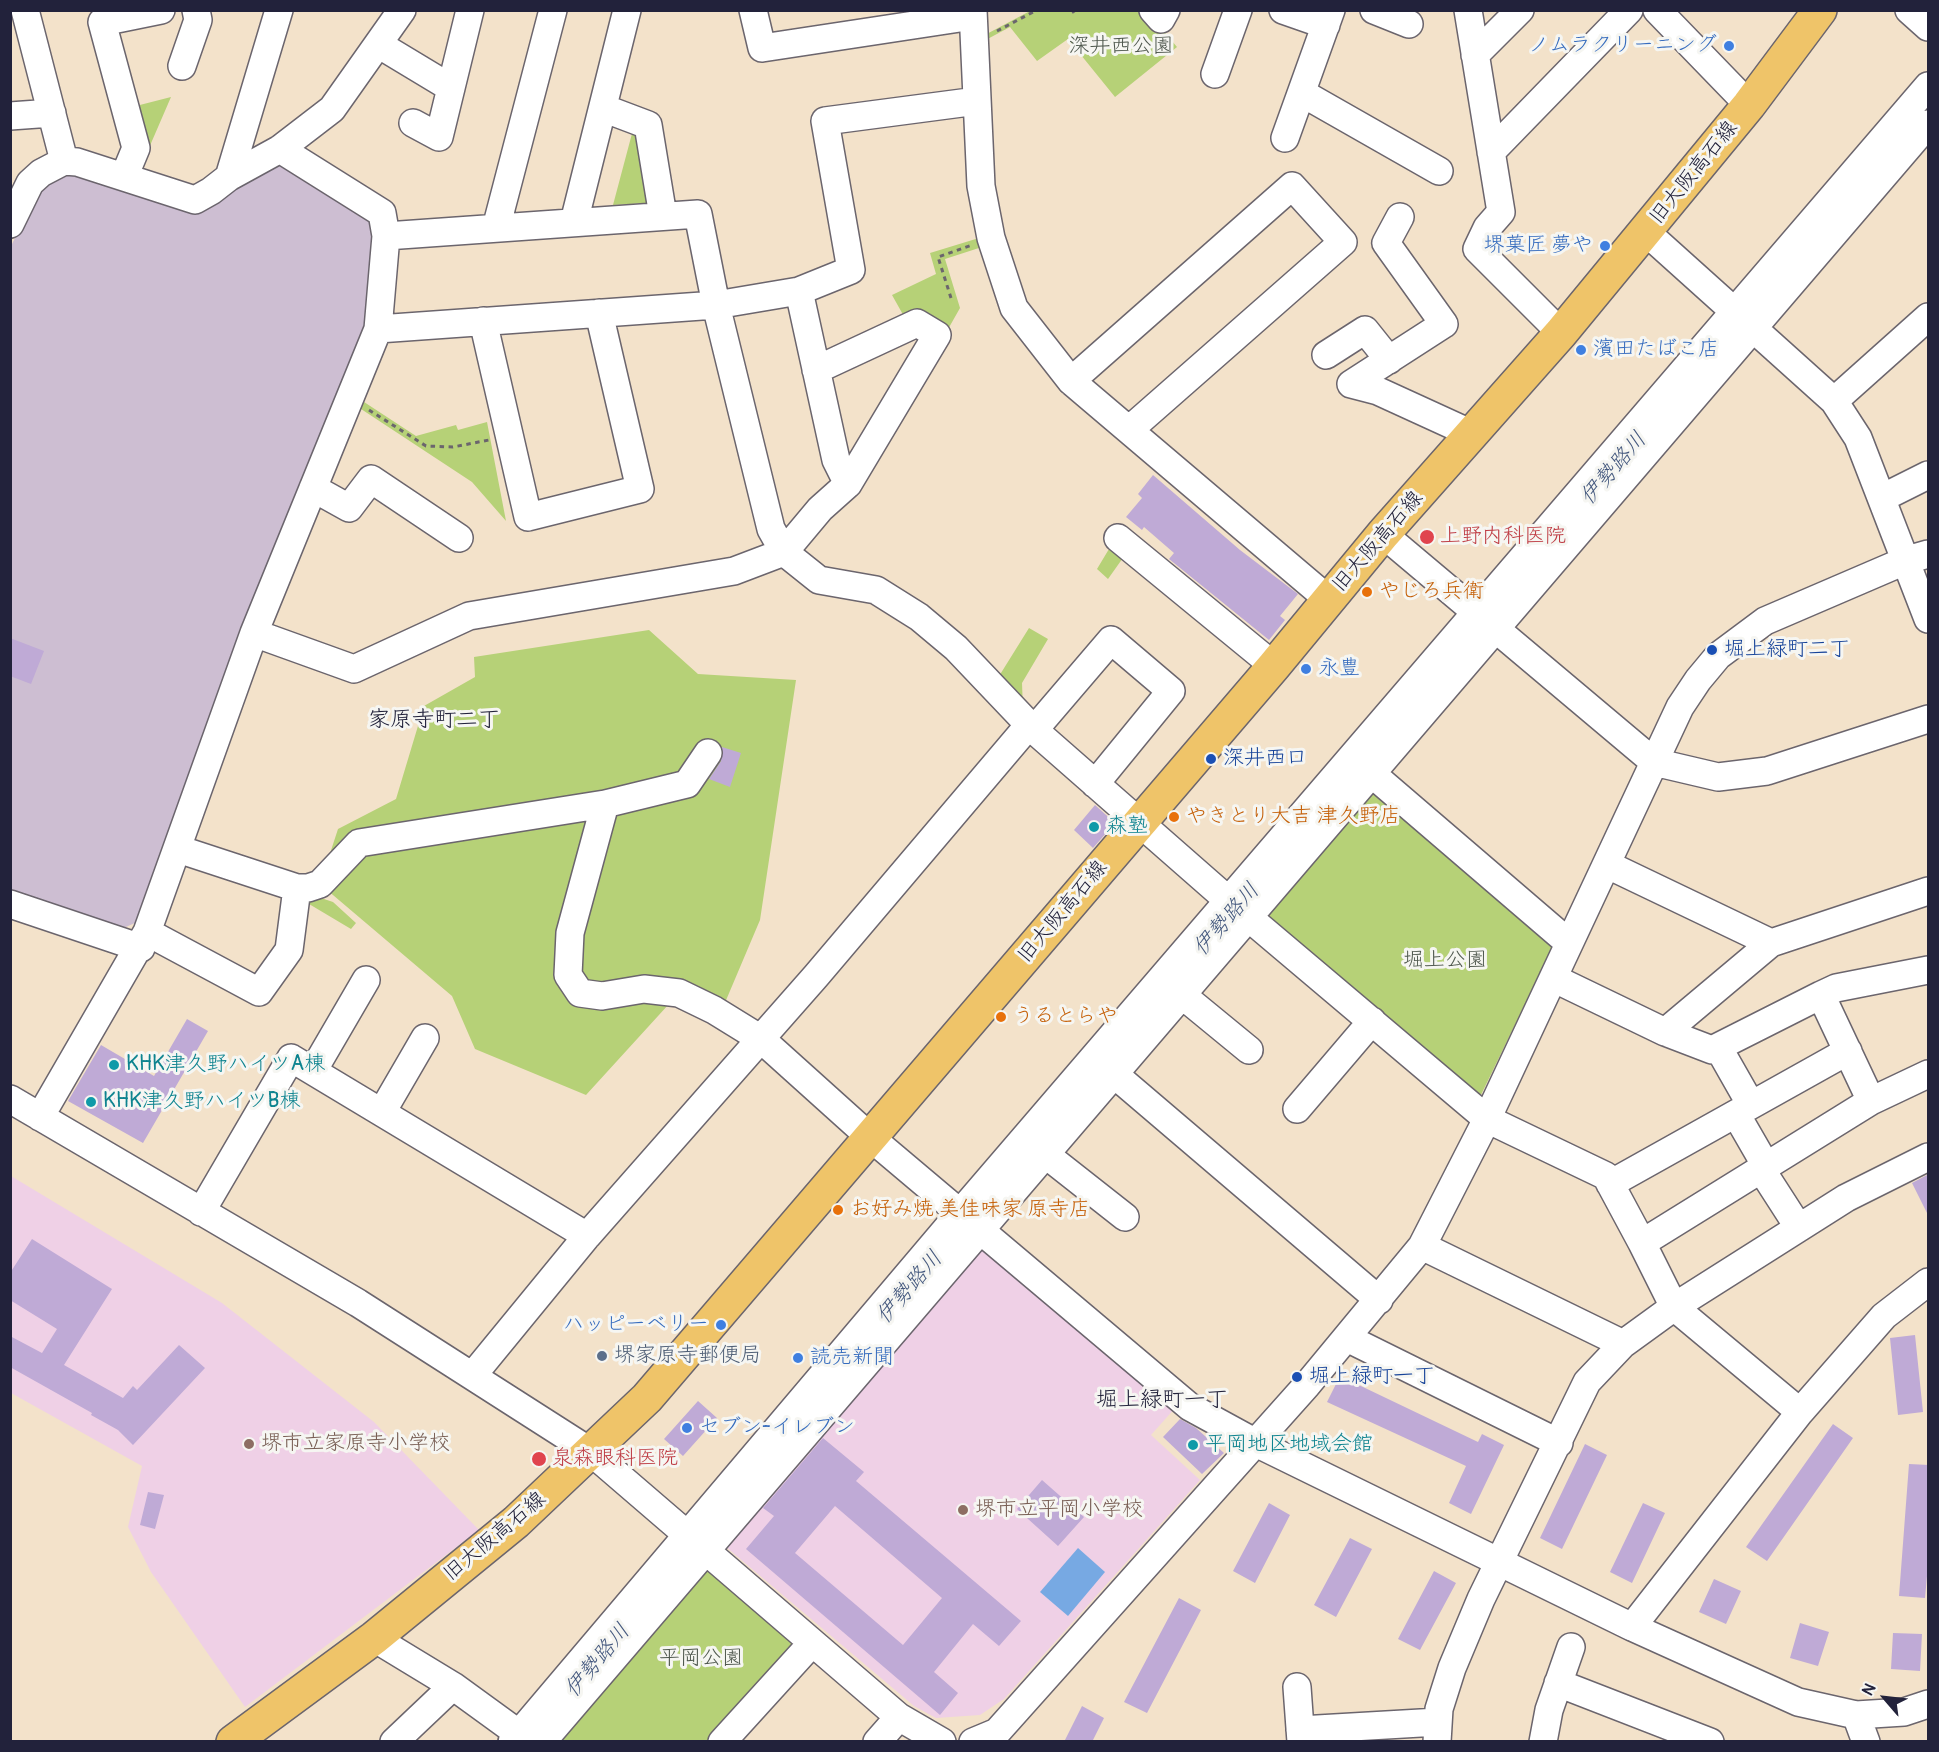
<!DOCTYPE html>
<meta charset="utf-8">
<style>
body{margin:0}
#map{position:relative;width:1939px;height:1752px;overflow:hidden;background:#f3e2ca;font-family:Pangolin,sans-serif}
canvas{display:block}
.frame{position:absolute;inset:0;border:12px solid #22223b;pointer-events:none}
.north{position:absolute;left:1855px;top:1668px;width:60px;height:60px;-webkit-text-stroke:4px #f6f6f2;paint-order:stroke;rotate:298deg;font-size:16px;font-weight:700;line-height:24px;text-align:center;color:#22223b}
.north::after{content:'';display:block;margin:auto;width:21px;height:27px;background:#22223b;clip-path:polygon(50% 0,100% 100%,50% 72%,0 100%)}
</style>
<div id="map">
<canvas width="1939" height="1752"></canvas>
<div class="frame"></div>
<div class="north">N</div>
</div>
<script>
const ctx = document.querySelector('canvas').getContext('2d');
ctx.lineJoin = 'round';
function fillPath(path, color) { ctx.fillStyle = color; ctx.fill(path, 'evenodd'); }
const shape = rows => new Path2D(rows.map(r => 'M' + r).join(''));
function trace(path, color, width, dash) { ctx.strokeStyle = color; ctx.lineWidth = width; ctx.lineCap = dash ? 'butt' : 'round'; ctx.setLineDash(dash || []); ctx.stroke(path); }
function drawText(font, color, halo, rows, align = 'center') {
  ctx.font = font + ' Pangolin,"Klee One",sans-serif'; ctx.lineWidth = 6; ctx.setLineDash([]); ctx.textBaseline = 'middle'; ctx.strokeStyle = halo; ctx.fillStyle = color; for (const [text, x, y, turn = 0] of rows) {
    ctx.save(); ctx.translate(x, y); ctx.rotate((+turn || 0) * Math.PI / 180); ctx.textAlign = isNaN(turn) ? turn : align; if (halo) ctx.strokeText(text, 0, 0); ctx.fillText(text, 0, 0); ctx.restore();
  }
}
fillPath(shape([
 [11,1176,222,1303,374,1422,479,1530,245,1707,151,1572,128,1527,142,1466,11,1393],
 [984,1246,1176,1407,1151,1435,1200,1480,1004,1699,980,1715,936,1718,914,1706,726,1547,726,1540]
]), '#efd0e6');
fillPath(shape([
 [281,159,369,215,375,228,368,325,144,919,119,930,11,897,10,248,41,186,71,171,193,211]
]), '#cdbed2');
fillPath(shape([
 [1146,10,1177,47,1115,97,1068,39,1037,61,1010,27,980,43,981,37,1030,11],
 [171,97,139,171,132,107],
 [634,126,651,197,647,203,613,205],
 [979,238,982,247,945,259,960,308,947,331,906,320,892,295,936,274,930,253],
 [361,400,416,436,456,425,458,430,487,422,506,521,472,482,358,407],
 [1112,544,1125,555,1108,579,1097,569],
 [1029,628,1048,639,1022,683,1023,710,996,681],
 [649,630,698,674,796,680,760,920,724,1005,679,993,586,1095,475,1049,452,996,320,884,338,829,396,799,424,706,475,677,474,657],
 [1372,791,1554,944,1479,1099,1266,917],
 [306,893,333,902,356,923,351,929,304,901],
 [708,1568,792,1640,792,1648,709,1741,557,1742]
]), '#b6d177');
fillPath(shape([
 [1078,1548,1105,1572,1068,1616,1040,1592]
]), '#77a9e3');
fillPath(shape([
 [1153,475,1240,550,1298,594,1280,616,1285,620,1269,640,1169,559,1174,553,1144,527,1142,530,1126,517,1142,498,1138,494],
 [10,638,44,651,31,684,10,676],
 [722,747,741,753,730,787,709,779,721,761],
 [1095,805,1115,823,1093,848,1074,830],
 [187,1019,208,1031,143,1143,68,1101,101,1045,154,1076],
 [1929,1174,1929,1217,1912,1183],
 [32,1239,112,1289,64,1365,123,1398,133,1386,137,1390,179,1345,205,1368,133,1445,118,1430,91,1415,92,1413,10,1367,10,1336,42,1353,57,1329,10,1300,10,1273],
 [1915,1335,1923,1412,1898,1415,1890,1338],
 [1340,1376,1478,1442,1482,1434,1504,1445,1471,1514,1449,1503,1466,1466,1327,1402],
 [698,1401,717,1418,683,1456,664,1439],
 [1180,1419,1196,1428,1224,1453,1202,1474,1163,1437],
 [1833,1424,1853,1438,1767,1561,1746,1547],
 [823,1438,864,1472,856,1481,1021,1621,999,1646,973,1624,934,1672,958,1693,940,1715,746,1549,774,1516,763,1508],
 [835,1506,942,1598,903,1645,795,1553],
 [1585,1444,1607,1455,1562,1549,1540,1538],
 [1909,1464,1929,1465,1929,1554,1925,1598,1899,1596],
 [1042,1480,1084,1517,1058,1546,1017,1509],
 [148,1492,164,1495,155,1529,140,1525],
 [1269,1503,1290,1515,1255,1583,1233,1571],
 [1643,1503,1665,1513,1632,1583,1610,1572],
 [1350,1538,1372,1549,1336,1617,1314,1605],
 [1434,1571,1456,1583,1420,1650,1398,1639],
 [1714,1579,1741,1591,1726,1624,1699,1612],
 [1179,1598,1201,1610,1147,1713,1124,1702],
 [1800,1623,1829,1632,1818,1666,1790,1658],
 [1893,1633,1922,1634,1920,1671,1891,1669],
 [1082,1706,1104,1718,1092,1742,1064,1742]
]), '#bfaad6');
const minor = shape([
 [25,10,64,161],
 [753,10,762,48,973,16],
 [973,10,981,186,991,238,1014,308,1071,381,1329,600],
 [1153,10,1161,19,1166,10],
 [1283,10,1326,25],
 [1374,10,1409,24],
 [1468,10,1501,212,1487,228,1477,249,1561,333],
 [1657,10,1749,105],
 [1909,10,1928,27],
 [378,44,451,88],
 [1475,55,1520,10],
 [182,66,198,20,196,10],
 [1215,74,1238,10],
 [1302,93,1439,171],
 [603,108,648,125,663,216],
 [10,116,52,113],
 [413,123,439,137,470,10],
 [1285,138,1331,10],
 [1491,152,1629,10],
 [124,177,136,148,102,22,161,10],
 [229,177,279,10],
 [1400,217,1386,243,1444,324,1351,384,1378,391,1472,434],
 [574,222,627,10],
 [10,224,30,183,41,173,64,161,77,162,195,200,211,191,229,177,280,149,332,109,402,10],
 [496,228,553,10],
 [1646,232,1834,401,1858,438,1928,619],
 [386,236,698,214,716,305,771,529,784,552,819,580,876,590,919,617,956,648,1034,730,1229,901,1487,1119,1606,1176,1642,1243],
 [799,291,836,460,848,484],
 [483,321,528,517,640,489,599,313],
 [378,329,716,305,799,291,851,270,825,121,977,101],
 [1326,355,1365,330,1389,360],
 [1071,381,1292,186,1343,242,1129,430],
 [1834,401,1928,317],
 [313,488,349,508,371,479,459,538],
 [1882,498,1928,475],
 [1383,534,1654,762,1718,777,1767,771,1928,719],
 [1118,538,1274,666],
 [254,633,354,669,469,616,734,571,784,552,820,509,848,484,937,335,917,323,816,370],
 [1034,730,1111,640,1171,691,1095,784],
 [1371,773,1569,943],
 [605,804,570,933,568,975,580,993,602,996,644,989,679,993,714,1010,761,1039,871,1138,1190,1407,1256,1443,1632,1627,1798,1702,1856,1715,1904,1712,1928,1704],
 [178,849,297,888,308,888,320,884,359,843,605,804,687,784,708,753],
 [1608,865,1771,943],
 [10,904,141,948],
 [147,932,259,992,289,950,297,888],
 [1553,978,1665,1032],
 [1182,995,1249,1050],
 [1821,995,1836,988,1928,970],
 [1718,1047,1751,1105],
 [313,1071,366,980],
 [1114,1074,1379,1300],
 [10,1099,358,1303,591,1452,899,1717,942,1742],
 [1871,1101,1821,995,1712,1050,1665,1032,1771,943,1928,891],
 [1297,1109,1372,1021],
 [382,1112,425,1038],
 [1736,1114,1766,1166],
 [40,1117,147,932,254,633,378,329,386,236,382,213,280,149],
 [1045,1154,1125,1217],
 [1761,1169,1799,1228],
 [1610,1184,1848,1051],
 [201,1212,291,1058,587,1236],
 [1422,1246,1623,1344],
 [1347,1338,1559,1443],
 [473,1375,587,1236,816,976,1029,725],
 [1800,1412,1674,1307,1642,1243,1871,1101,1928,1074],
 [1632,1627,1800,1412,1884,1316,1928,1282],
 [374,1638,453,1686,530,1742],
 [1558,1683,1710,1742],
 [1297,1687,1301,1742],
 [1856,1715,1866,1742],
 [1300,1730,1438,1722],
 [394,1742,453,1686],
 [512,1742,960,1213,1928,86],
 [542,1742,1928,124],
 [722,1742,812,1643],
 [877,1742,899,1717],
 [973,1742,997,1732,1307,1385,1422,1246,1487,1119,1680,707,1698,680,1718,656,1765,621,1907,560,1928,554],
 [1437,1742,1439,1709,1452,1668,1481,1599,1587,1382,1623,1344,1674,1307,1846,1198,1928,1157],
 [1543,1742,1549,1710,1571,1647]
]);
const major = shape([
 [233,1742,374,1638,516,1522,647,1398,1274,666,1383,534,1561,333,1749,105,1820,10]
]);
trace(minor, '#6b656d', 30);
trace(major, '#6b656d', 36);
trace(shape([
 [1072,10,1074,13],
 [997,31,1037,10],
 [951,298,938,257,972,245],
 [369,410,426,446,453,447,489,440]
]), '#6b656d', 3, [4.5, 4.5]);
trace(minor, '#fff', 27);
trace(major, '#efc469', 33);
for (const [x, y, r, color] of [
 [1729,46,6,"#3f7fe0"],
 [1605,246,6,"#3f7fe0"],
 [1581,350,6,"#3f7fe0"],
 [1427,537,8,"#e0444e"],
 [1367,592,6,"#e8710a"],
 [1712,650,6,"#1a4fb4"],
 [1306,669,6,"#3f7fe0"],
 [1211,759,6,"#1a4fb4"],
 [1174,817,6,"#e8710a"],
 [1094,827,6,"#0f9aa8"],
 [1001,1017,6,"#e8710a"],
 [114,1065,6,"#0f9aa8"],
 [91,1102,6,"#0f9aa8"],
 [838,1210,6,"#e8710a"],
 [721,1325,6,"#3f7fe0"],
 [602,1356,6,"#5c6f8a"],
 [798,1358,6,"#3f7fe0"],
 [1297,1377,6,"#1a4fb4"],
 [687,1428,6,"#3f7fe0"],
 [249,1444,6,"#8d6e63"],
 [1193,1445,6,"#0f9aa8"],
 [539,1459,8,"#e0444e"],
 [963,1510,6,"#8d6e63"]
]) { const dot = new Path2D(); dot.arc(x, y, r, 0, 2 * Math.PI); ctx.fillStyle = color; ctx.fill(dot); trace(dot, '#f6f6f2', 2); }
drawText('21px', '#366cbe', '#f6f6f2', [
 ["ノムラクリーニング",1717,46,"right"],
 ["堺菓匠 夢や",1593,246,"right"],
 ["濱田たばこ店",1593,350],
 ["永豊",1318,669],
 ["ハッピーベリー",709,1325,"right"],
 ["読売新聞",810,1358],
 ["セブン-イレブン",699,1428]
], 'left');
drawText('21px', '#4e574d', '#f6f6f2', [
 ["深井西公園",1121,47],
 ["堀上公園",1445,961],
 ["平岡公園",701,1659]
]);
drawText('21px', '#22223b', '#f6f6f2', [
 ["旧大阪高石線",1694,173,-51],
 ["旧大阪高石線",1378,542,-49],
 ["旧大阪高石線",1063,912,-50],
 ["旧大阪高石線",495,1537,-40]
]);
drawText('21px', '#be3a42', '#f6f6f2', [
 ["上野内科医院",1440,537],
 ["泉森眼科医院",552,1459]
], 'left');
drawText('21px', '#c56008', '#f6f6f2', [
 ["やじろ兵衛",1379,592],
 ["やきとり大吉 津久野店",1186,817],
 ["うるとらや",1013,1017],
 ["お好み焼 美佳味家 原寺店",850,1210]
], 'left');
drawText('21px', '#164399', '#f6f6f2', [
 ["堀上緑町二丁",1724,650],
 ["深井西口",1223,759],
 ["堀上緑町一丁",1309,1377]
], 'left');
drawText('21px', '#0d838f', '#f6f6f2', [
 ["森塾",1106,827],
 ["KHK津久野ハイツA棟",126,1065],
 ["KHK津久野ハイツB棟",103,1102],
 ["平岡地区地域会館",1205,1445]
], 'left');
drawText('21px', '#4e5e75', '#f6f6f2', [
 ["堺家原寺郵便局",614,1356]
], 'left');
drawText('21px', '#785e54', '#f6f6f2', [
 ["堺市立家原寺小学校",261,1444],
 ["堺市立平岡小学校",975,1510]
], 'left');
drawText('italic 22px', '#44587e', '#f6f6f2', [
 ["伊勢路川",1614,469,-49],
 ["伊勢路川",1227,920,-49],
 ["伊勢路川",910,1288,-49],
 ["伊勢路川",598,1661,-50]
]);
drawText('22px', '#22223b', '#f6f6f2', [
 ["家原寺町二丁",434,720],
 ["堀上緑町一丁",1162,1400]
]);
</script>
